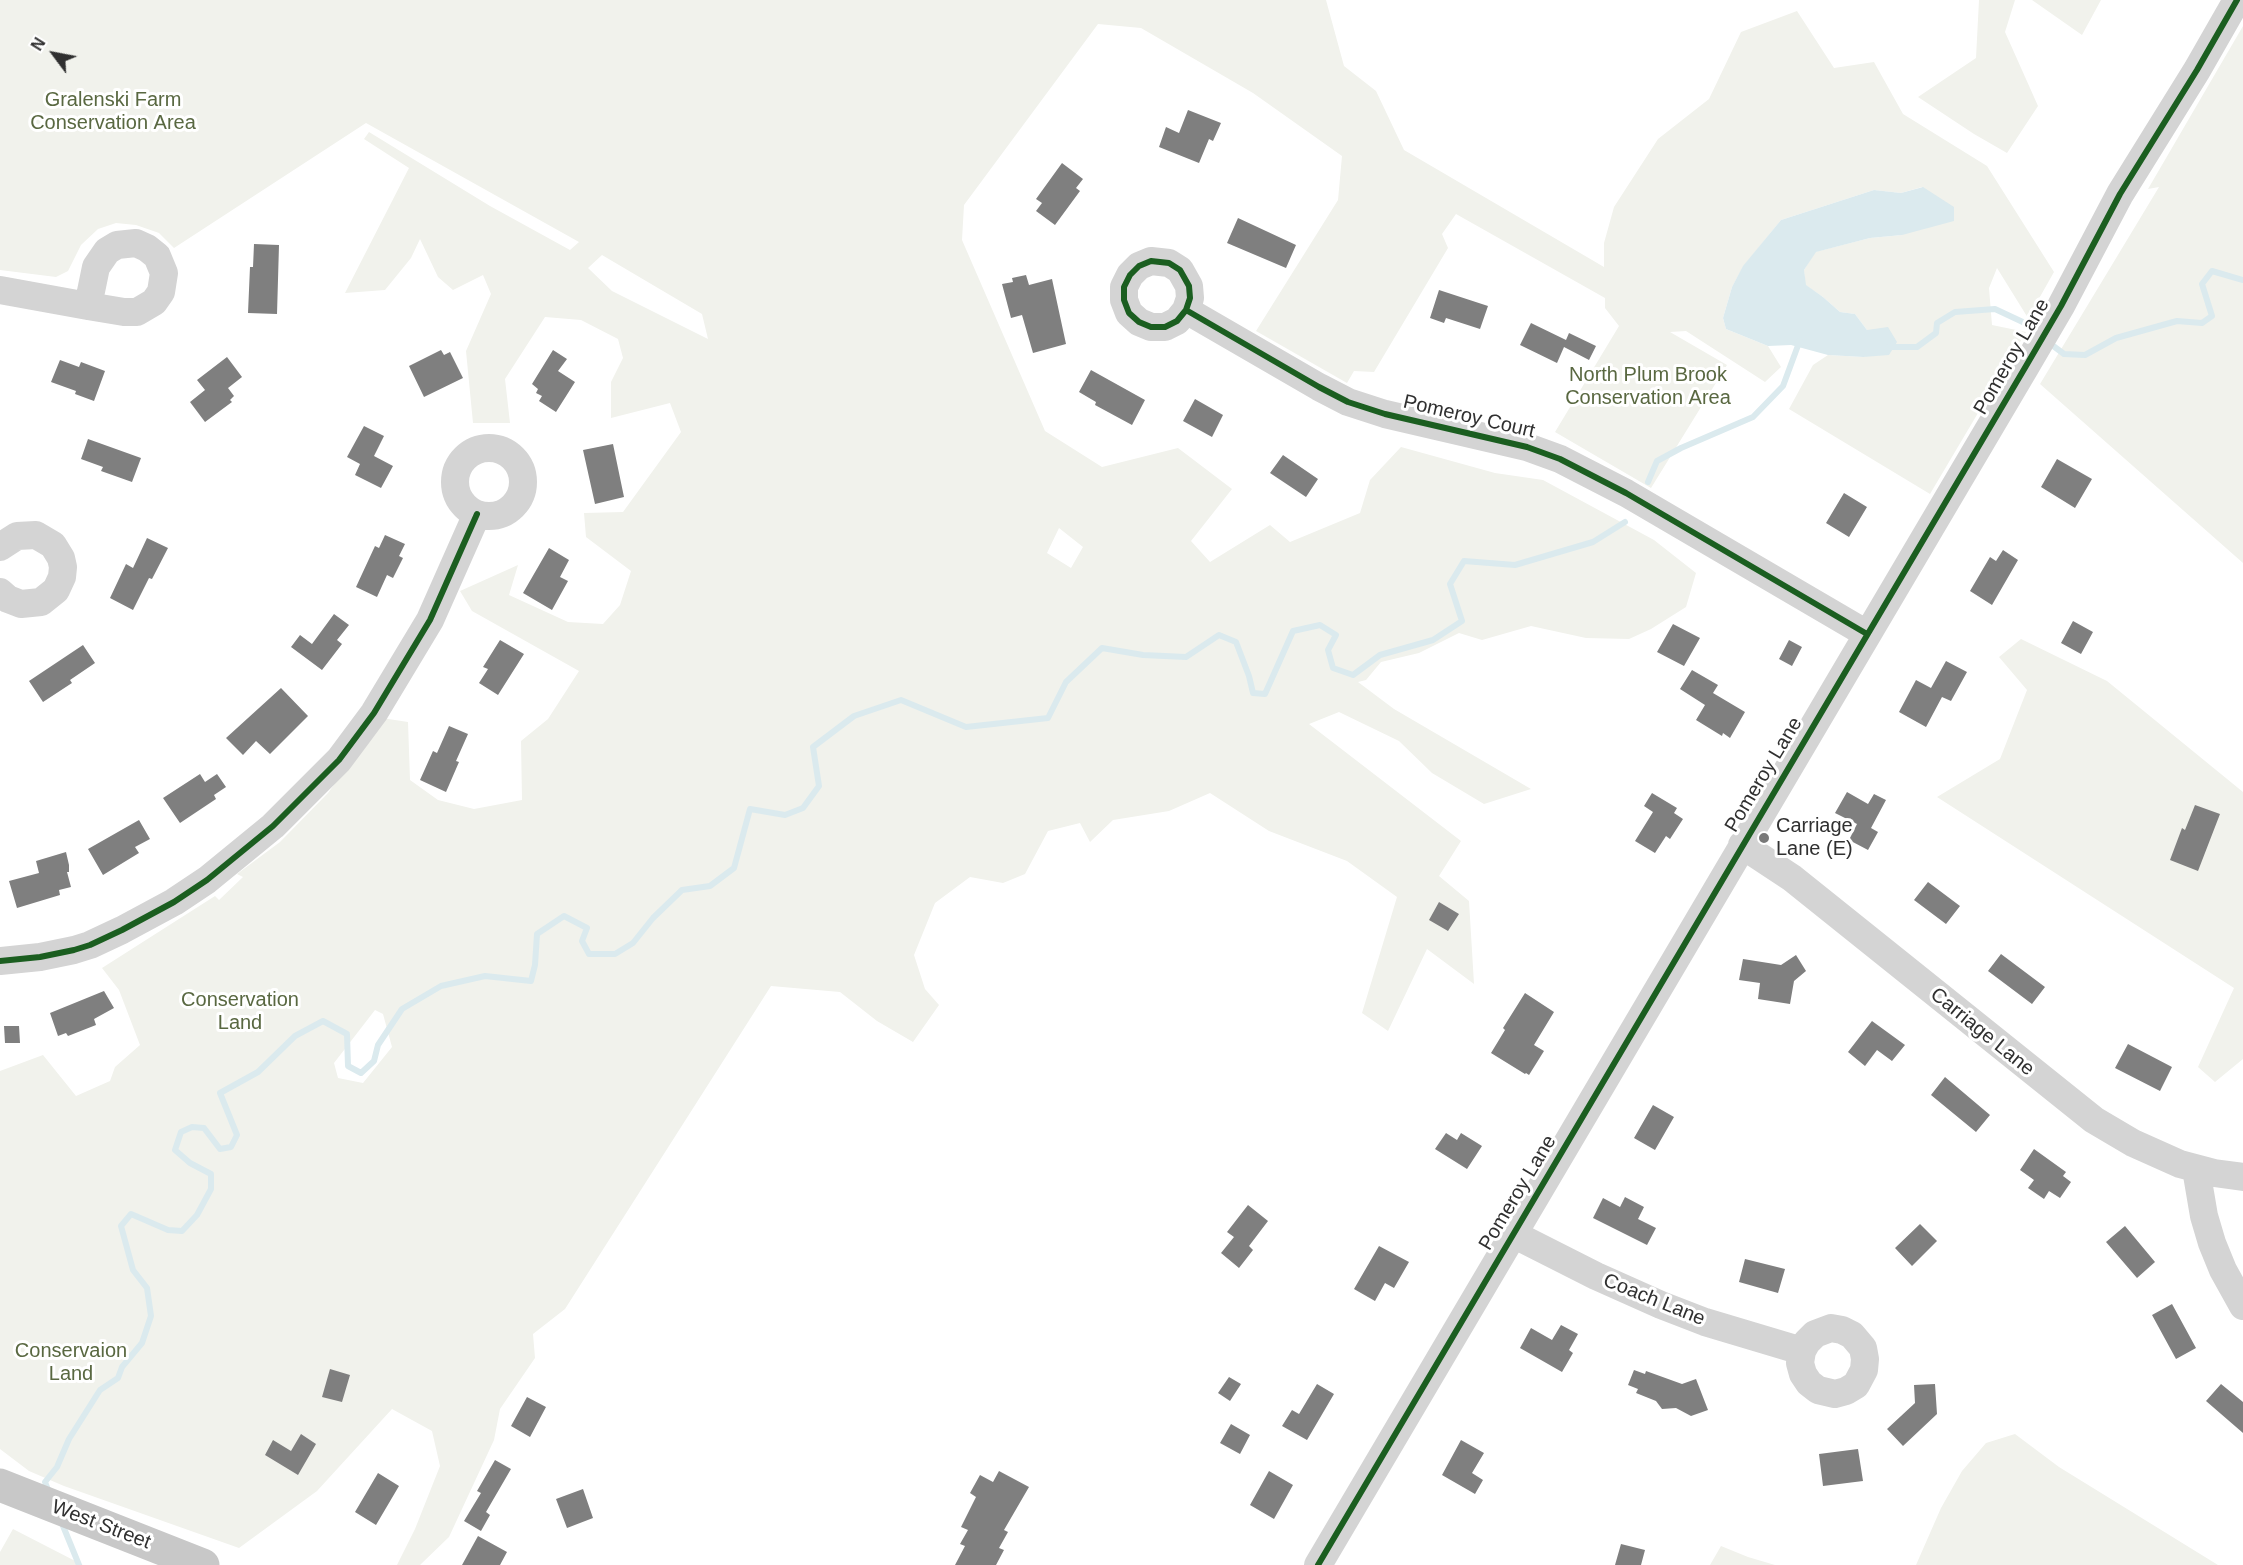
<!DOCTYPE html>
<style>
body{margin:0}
#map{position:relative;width:2243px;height:1565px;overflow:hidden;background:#fff;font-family:Arial,sans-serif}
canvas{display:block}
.north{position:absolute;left:24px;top:24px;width:60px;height:60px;-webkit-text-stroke:4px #fff;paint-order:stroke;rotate:302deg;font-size:16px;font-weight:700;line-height:24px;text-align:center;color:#303030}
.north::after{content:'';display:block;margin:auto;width:21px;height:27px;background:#303030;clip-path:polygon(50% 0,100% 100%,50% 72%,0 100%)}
</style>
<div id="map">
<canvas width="2243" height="1565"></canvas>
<div class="north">N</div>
</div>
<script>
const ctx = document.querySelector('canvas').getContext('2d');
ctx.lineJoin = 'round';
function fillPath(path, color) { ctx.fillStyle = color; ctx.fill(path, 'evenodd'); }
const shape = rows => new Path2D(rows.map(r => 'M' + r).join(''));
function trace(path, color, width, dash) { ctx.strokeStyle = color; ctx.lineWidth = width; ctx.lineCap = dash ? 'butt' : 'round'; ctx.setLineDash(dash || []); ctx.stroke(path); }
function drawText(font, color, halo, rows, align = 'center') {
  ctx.font = font + ' Arial,sans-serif'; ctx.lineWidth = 6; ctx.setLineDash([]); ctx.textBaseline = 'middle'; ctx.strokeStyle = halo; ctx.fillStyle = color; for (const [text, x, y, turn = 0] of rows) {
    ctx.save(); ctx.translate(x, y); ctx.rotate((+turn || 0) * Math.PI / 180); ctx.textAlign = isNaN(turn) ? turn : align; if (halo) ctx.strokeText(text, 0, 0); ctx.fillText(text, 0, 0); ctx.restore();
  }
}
fillPath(shape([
 [0,0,1326,0,1344,66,1376,91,1404,150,1604,267,1604,243,1614,207,1658,139,1709,99,1741,32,1797,11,1834,68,1874,62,1903,114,1987,166,2054,272,2028,318,1997,268,1989,288,1992,325,2026,332,1930,494,1789,409,1813,365,1828,355,1863,357,1867,330,1855,314,1840,312,1823,297,1805,285,1804,270,1815,252,1870,238,1902,235,1922,187,1901,193,1874,190,1781,220,1743,267,1732,287,1723,318,1726,329,1768,346,1781,367,1765,382,1686,331,1670,332,1727,365,1651,488,1555,432,1619,326,1605,308,1605,298,1456,214,1442,234,1448,248,1374,372,1354,371,1347,383,1256,331,1338,200,1342,156,1253,93,1141,28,1098,24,964,205,962,240,1045,431,1102,467,1178,448,1232,489,1191,541,1210,562,1270,525,1290,542,1360,513,1370,480,1401,447,1495,473,1543,480,1654,540,1696,573,1686,607,1651,629,1629,639,1586,638,1531,626,1482,640,1459,633,1419,653,1381,662,1366,680,1358,682,1394,709,1531,789,1484,804,1432,773,1399,741,1339,712,1309,724,1461,841,1439,876,1469,901,1474,984,1427,949,1388,1031,1362,1013,1397,897,1347,861,1269,831,1210,793,1169,811,1113,820,1090,842,1080,823,1048,831,1025,874,1003,883,970,877,935,903,914,955,925,989,939,1005,913,1042,877,1021,840,992,771,986,565,1309,533,1334,535,1358,500,1409,494,1440,449,1537,420,1565,397,1565,415,1529,440,1466,432,1431,392,1409,317,1491,239,1548,64,1486,29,1471,0,1449,0,1071,43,1055,76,1096,110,1081,115,1067,140,1045,119,990,102,968,215,896,219,900,243,877,237,874,280,842,328,793,382,718,408,722,410,780,438,800,474,809,522,800,521,741,548,719,579,671,472,611,460,591,518,565,509,595,568,622,603,624,620,605,631,571,586,537,584,513,623,512,681,432,670,403,611,418,611,382,623,358,618,339,581,320,545,317,505,379,510,423,473,423,466,351,491,294,483,275,453,290,438,277,420,239,411,258,385,290,345,293,409,168,364,139,369,132,490,206,570,250,579,242,366,123,174,248,159,233,136,225,116,223,98,229,81,245,68,271,56,277,0,270],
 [602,255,702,314,708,339,612,291,588,268],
 [1059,528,1083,547,1071,568,1047,553],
 [375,1010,383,1014,392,1047,363,1083,338,1078,334,1063],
 [1979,0,2015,0,2005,32,2038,106,2007,153,1974,134,1918,97,1976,58],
 [2032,0,2101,0,2082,35],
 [2243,26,2243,563,2040,384,2159,187,2148,189],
 [2021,639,2107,681,2243,792,2243,1059,2215,1082,2198,1067,2234,988,1937,797,2000,759,2027,690,1999,657],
 [2015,1434,2059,1467,2218,1565,1916,1565,1941,1508,1962,1471,1986,1443],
 [13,1529,83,1565,0,1565,0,1552],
 [1721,1546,1748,1557,1775,1565,1710,1565]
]), '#f1f2ec');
fillPath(shape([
 [1923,187,1954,207,1954,221,1902,235,1870,238,1816,252,1804,270,1806,285,1823,297,1840,312,1855,314,1867,330,1888,327,1897,342,1889,355,1863,357,1828,355,1791,345,1768,346,1726,329,1723,318,1732,287,1743,266,1781,220,1874,190,1901,193]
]), '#dbeaee');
trace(shape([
 [2048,342,2064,354,2085,355,2116,338,2177,321,2202,323,2212,316,2202,284,2212,271,2243,280],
 [1888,347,1917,347,1936,333,1937,323,1955,312,1995,309,2027,324,2038,333],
 [1648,482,1657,461,1681,448,1753,417,1783,386,1800,340],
 [49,1492,45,1482,57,1467,69,1439,100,1390,118,1378,122,1367,142,1343,151,1316,147,1288,133,1270,121,1226,131,1214,168,1230,182,1231,197,1215,211,1189,211,1174,190,1163,175,1150,181,1132,192,1127,204,1128,220,1149,231,1147,237,1135,220,1093,258,1072,295,1036,323,1021,347,1034,348,1066,361,1073,374,1061,378,1045,402,1009,441,986,485,976,531,981,535,965,537,934,564,916,587,928,582,941,589,954,615,954,633,943,653,918,682,890,710,886,734,868,750,809,785,815,803,808,819,786,813,747,854,716,901,700,966,727,1048,718,1066,682,1102,648,1143,655,1186,657,1219,635,1236,642,1249,676,1253,693,1265,694,1293,631,1320,625,1336,635,1328,650,1333,668,1353,675,1380,655,1433,640,1462,621,1450,584,1464,561,1515,565,1593,542,1625,522],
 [61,1521,79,1565]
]), '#dbeaee', 6);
fillPath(shape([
 [1188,110,1221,123,1213,141,1209,139,1199,163,1159,147,1166,127,1179,133],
 [1062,163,1083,179,1076,188,1080,191,1055,225,1036,211,1042,203,1036,199],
 [1238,218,1296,245,1286,268,1227,243],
 [254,244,279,245,277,314,248,313,250,267,253,267],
 [1026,275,1029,285,1052,279,1066,344,1033,353,1022,315,1011,318,1002,284,1013,282,1012,278],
 [1439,290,1488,306,1480,329,1446,318,1444,323,1430,318],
 [1531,323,1566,340,1569,333,1596,346,1589,360,1564,347,1557,363,1520,345],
 [441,350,444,355,450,352,463,378,424,397,409,366],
 [553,350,567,359,558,371,575,382,556,412,539,401,542,396,536,393,538,389,532,384],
 [227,357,242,377,228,388,234,396,230,400,232,402,205,422,190,402,205,390,197,380],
 [60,360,79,367,81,362,105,371,94,401,75,394,76,391,51,382],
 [1091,370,1145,400,1132,425,1095,405,1096,402,1079,392],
 [1195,399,1223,415,1212,437,1183,421],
 [364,426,384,436,374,456,393,466,381,488,355,475,360,464,347,457],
 [88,439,141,458,132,482,101,471,103,467,81,459],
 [613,444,624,497,595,504,583,450],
 [1283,455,1318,479,1306,497,1270,473],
 [2057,459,2092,479,2075,508,2041,487],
 [1844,493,1867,507,1849,537,1826,523],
 [385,535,405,544,399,556,403,558,393,578,387,575,377,597,356,587,375,546,379,548],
 [147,538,168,548,152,579,149,578,133,610,110,598,126,564,133,568],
 [549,548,569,560,560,577,568,581,552,610,523,593],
 [2003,550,2018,560,1992,605,1970,591,1990,557,1996,561],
 [334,614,349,625,337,640,342,644,322,670,291,647,300,635,312,644],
 [2073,621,2093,632,2081,654,2061,643],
 [1673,624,1700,638,1684,666,1657,652],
 [500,640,524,654,498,695,479,683,488,669,483,667],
 [1789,640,1802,647,1792,666,1779,659],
 [83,645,95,663,70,680,72,683,43,702,29,681],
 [1946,661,1967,672,1951,701,1942,697,1926,727,1899,712,1916,680,1931,688],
 [1692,670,1718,685,1713,693,1745,712,1730,738,1723,733,1722,736,1696,720,1705,705,1680,689],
 [281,688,308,716,270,754,256,741,243,755,226,738],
 [449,726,468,734,456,761,459,762,446,792,420,780,433,751,437,753],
 [200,774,205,782,217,774,226,787,214,795,216,799,180,823,163,798],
 [1847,792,1868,804,1874,794,1886,800,1871,828,1878,832,1868,850,1849,840,1857,824,1835,813],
 [1652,793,1677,808,1674,813,1683,819,1670,839,1666,836,1655,853,1635,841,1653,812,1644,806],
 [2195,805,2220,814,2198,871,2170,860,2182,828,2185,830],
 [139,820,150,839,135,847,139,853,103,875,88,849],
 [66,852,69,865,69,872,67,872,71,887,59,890,60,895,17,908,9,881,39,873,36,861],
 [1928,882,1960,906,1946,924,1914,900],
 [1439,902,1459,914,1448,931,1429,920],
 [2001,954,2045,987,2032,1004,1988,971],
 [1796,955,1806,971,1794,981,1790,1004,1758,999,1760,983,1739,980,1743,959,1781,965],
 [104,991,114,1008,94,1019,96,1025,68,1036,66,1033,58,1036,50,1013],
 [1525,993,1554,1012,1534,1045,1544,1051,1529,1075,1526,1073,1525,1074,1491,1053,1505,1030,1503,1028],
 [1872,1021,1905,1045,1892,1061,1877,1050,1865,1066,1848,1052],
 [4,1026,19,1026,20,1043,5,1043],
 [2128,1044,2172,1067,2160,1091,2115,1068],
 [1945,1077,1990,1115,1976,1132,1931,1095],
 [1653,1105,1674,1117,1655,1150,1634,1138],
 [1446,1133,1457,1140,1461,1133,1482,1146,1467,1169,1435,1149],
 [2034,1149,2066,1172,2063,1176,2071,1182,2060,1198,2049,1191,2044,1199,2028,1188,2034,1180,2020,1170],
 [1625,1197,1644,1207,1638,1219,1656,1228,1647,1245,1593,1218,1603,1198,1620,1207],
 [1248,1205,1268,1221,1249,1246,1253,1250,1239,1268,1221,1253,1234,1237,1227,1232],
 [1920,1224,1937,1241,1912,1266,1895,1248],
 [2125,1226,2155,1262,2137,1278,2106,1242],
 [1379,1246,1409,1262,1394,1288,1385,1283,1375,1301,1354,1289],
 [1745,1259,1785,1269,1778,1293,1739,1282],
 [2172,1304,2196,1348,2176,1359,2152,1315],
 [1561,1325,1578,1334,1569,1350,1573,1353,1562,1372,1520,1348,1531,1328,1552,1340],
 [330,1369,350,1375,342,1402,322,1397],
 [1634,1370,1645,1374,1646,1371,1682,1384,1696,1379,1708,1410,1691,1416,1676,1408,1662,1409,1656,1401,1636,1393,1638,1389,1628,1385],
 [1229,1377,1241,1384,1230,1401,1218,1393],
 [1317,1384,1334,1394,1307,1440,1282,1426,1292,1410,1299,1414],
 [1935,1384,1937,1414,1903,1446,1887,1429,1915,1403,1914,1385],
 [2221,1384,2243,1402,2243,1433,2206,1401],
 [527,1397,546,1407,530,1437,511,1426],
 [1231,1424,1250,1435,1240,1454,1220,1443],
 [301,1434,316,1444,298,1475,265,1455,273,1440,291,1451],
 [1461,1440,1484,1453,1472,1473,1483,1480,1475,1494,1442,1475],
 [1858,1449,1863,1481,1823,1486,1819,1454],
 [495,1460,511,1469,486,1512,490,1515,481,1531,464,1521,481,1493,477,1491],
 [999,1471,1029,1487,1004,1530,1008,1532,999,1548,1004,1550,996,1565,955,1565,965,1546,960,1544,968,1530,961,1527,976,1497,970,1493,980,1475,993,1482],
 [1269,1471,1293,1485,1274,1519,1250,1505],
 [378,1473,399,1486,376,1525,355,1512],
 [583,1489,593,1518,567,1528,556,1499],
 [478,1536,507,1552,500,1565,462,1565],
 [1621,1544,1645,1550,1641,1565,1615,1565]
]), '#7f7f7f');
trace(shape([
 [0,290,88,306,124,312,137,312,154,302,161,292,164,273,157,256,147,248,136,243,117,245,107,251,96,267,88,306],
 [1186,310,1177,321,1165,327,1151,327,1139,322,1129,313,1124,300,1124,287,1130,275,1139,266,1151,261,1169,263,1180,270,1189,286,1190,298,1186,310,1319,387,1348,402,1385,414,1527,447,1560,459,1626,493,1867,634],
 '455 482a34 34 0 1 1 68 0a34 34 0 1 1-68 0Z',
 [0,547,17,536,36,535,53,545,61,558,63,567,62,577,56,590,41,602,21,604,8,599,0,592],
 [1742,845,1792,878,2094,1120,2133,1143,2180,1164,2214,1173,2243,1177],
 [0,961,40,957,74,950,90,945,122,930,174,902,207,880,273,826,339,760,374,713,430,620,477,514],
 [2196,1169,2204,1216,2212,1243,2223,1270,2243,1306],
 [1513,1234,1596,1276,1661,1305,1705,1322,1802,1351,1800,1363,1803,1374,1809,1383,1818,1390,1835,1394,1846,1391,1856,1385,1864,1370,1865,1359,1863,1348,1852,1335,1842,1330,1831,1328,1815,1334,1807,1342,1802,1351],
 [1318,1565,2026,366,2061,306,2120,194,2197,70,2237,0]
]), '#d4d4d4', 28);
trace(shape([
 [0,1485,203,1565]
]), '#c8c8c8', 33);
trace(shape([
 [1186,310,1177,321,1165,327,1151,327,1139,322,1129,313,1124,300,1124,287,1130,275,1139,266,1151,261,1169,263,1180,270,1189,286,1190,298,1186,310,1319,387,1348,402,1385,414,1527,447,1560,459,1626,493,1867,634],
 [0,961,40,957,74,950,90,945,122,930,174,902,207,880,273,826,339,760,374,713,430,620,477,514],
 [1318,1565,2026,366,2061,306,2120,194,2197,70,2237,0]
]), '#1b5e20', 6);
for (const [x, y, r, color] of [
 [1764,838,6,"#787878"]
]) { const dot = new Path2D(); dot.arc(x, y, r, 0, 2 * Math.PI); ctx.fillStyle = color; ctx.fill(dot); trace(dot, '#fff', 2); }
drawText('20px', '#596841', '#fff', [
 ["Gralenski Farm",113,100],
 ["Conservation Area",113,123],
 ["North Plum Brook",1648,375],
 ["Conservation Area",1648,398],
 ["Conservation",240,1000],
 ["Land",240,1023],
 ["Conservaion",71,1351],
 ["Land",71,1374]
]);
drawText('20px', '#303030', '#fff', [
 ["Pomeroy Lane",2012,357,-60],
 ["Pomeroy Court",1469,417,13],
 ["Pomeroy Lane",1764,775,-59],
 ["Carriage Lane",1982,1032,39],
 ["Pomeroy Lane",1518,1193,-59],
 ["Coach Lane",1654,1300,22],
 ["West Street",101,1525,21]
]);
drawText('20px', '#303030', '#fff', [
 ["Carriage",1776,826],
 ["Lane (E)",1776,849]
], 'left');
</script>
